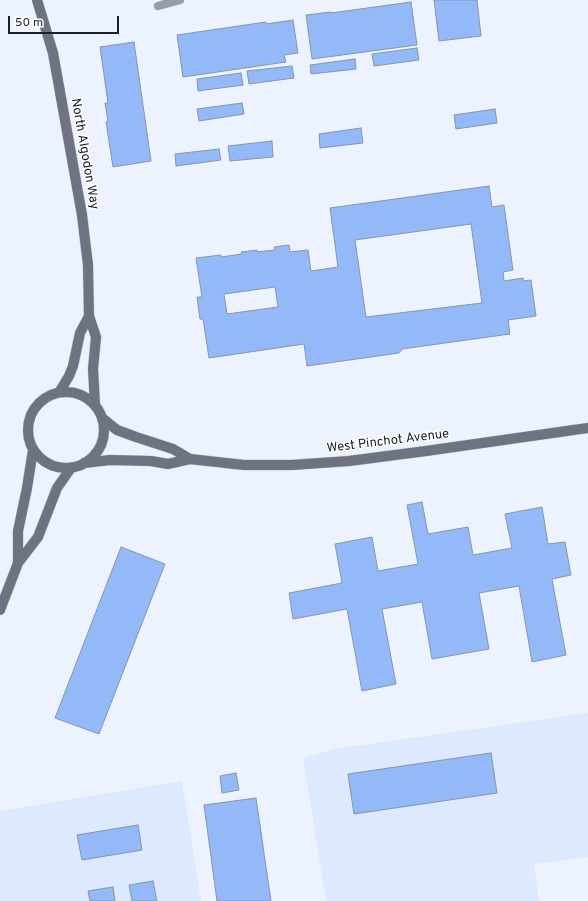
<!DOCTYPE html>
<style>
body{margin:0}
#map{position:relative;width:588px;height:901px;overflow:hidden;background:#ecf3ff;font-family:Overpass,sans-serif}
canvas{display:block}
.scale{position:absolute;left:8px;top:16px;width:111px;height:18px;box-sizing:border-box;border:2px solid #1b1f26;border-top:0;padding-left:5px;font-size:12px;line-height:14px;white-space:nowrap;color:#1b1f26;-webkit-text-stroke:3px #fff;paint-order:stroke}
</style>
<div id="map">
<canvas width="588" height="901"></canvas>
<div class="scale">50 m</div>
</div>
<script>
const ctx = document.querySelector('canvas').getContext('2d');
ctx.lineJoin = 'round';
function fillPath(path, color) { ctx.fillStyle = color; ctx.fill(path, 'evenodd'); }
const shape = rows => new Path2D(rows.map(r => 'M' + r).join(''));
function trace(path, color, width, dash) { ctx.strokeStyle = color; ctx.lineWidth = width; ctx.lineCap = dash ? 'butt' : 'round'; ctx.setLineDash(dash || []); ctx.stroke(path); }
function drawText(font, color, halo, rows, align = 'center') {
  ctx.font = font + ' Overpass,sans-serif'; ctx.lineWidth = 3; ctx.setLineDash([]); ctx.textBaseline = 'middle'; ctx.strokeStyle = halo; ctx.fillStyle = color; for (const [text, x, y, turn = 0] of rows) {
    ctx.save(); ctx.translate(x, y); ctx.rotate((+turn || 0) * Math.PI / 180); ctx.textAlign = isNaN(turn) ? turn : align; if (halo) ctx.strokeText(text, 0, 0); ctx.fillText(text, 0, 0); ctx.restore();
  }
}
fillPath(shape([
 [588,713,588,857,534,864,539,901,326,901,303,758,334,749],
 [182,781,201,901,0,901,0,811]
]), '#dce9fe');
const building = shape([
 [434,0,477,0,481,36,439,41,434,0],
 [411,2,417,45,312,59,306,15,331,12,331,13,411,2],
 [293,20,298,53,284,55,286,62,183,77,177,35,266,22,266,24,293,20],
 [134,42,151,161,113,167,106,122,108,121,105,103,108,103,100,47,134,42],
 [417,48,419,60,374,66,372,54,417,48],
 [355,59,356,69,311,74,310,65,355,59],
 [292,66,294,78,249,84,247,71,292,66],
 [241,73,243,85,198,91,197,79,241,73],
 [242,103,244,114,199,121,197,109,242,103],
 [495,109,497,123,456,129,454,115,495,109],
 [361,128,363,143,320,148,319,134,361,128],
 [272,141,273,157,230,161,228,146,272,141],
 [219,149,221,160,176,166,175,154,219,149],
 [489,186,492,207,504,205,513,270,503,272,504,281,523,278,524,281,531,280,536,316,508,320,510,334,402,349,399,353,307,366,304,344,209,358,203,319,200,319,197,297,202,297,196,258,221,255,221,257,242,254,241,252,257,250,257,252,275,250,274,247,289,245,290,252,308,250,311,271,338,267,330,208,489,186],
 [471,224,482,303,366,317,355,240,471,224],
 [275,287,278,307,227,314,224,294,275,287],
 [422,502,428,534,468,527,473,555,512,548,505,514,542,507,548,544,565,542,571,575,552,579,566,655,532,662,519,586,479,593,489,649,432,659,422,602,382,609,396,684,362,691,347,609,293,619,289,593,342,583,335,544,372,537,378,571,418,564,407,505,422,502],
 [121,547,165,564,99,734,55,718,121,547],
 [491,753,497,793,354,814,348,774,491,753],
 [236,773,239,790,222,793,220,776,236,773],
 [256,798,271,901,217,901,204,805,256,798],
 [138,825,142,850,82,860,77,835,138,825],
 [153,881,157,901,132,901,129,885,153,881],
 [113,887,115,901,90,901,88,891,113,887]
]);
fillPath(building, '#93b9f8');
trace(building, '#8994a6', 1);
const lane = shape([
 [158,6,180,0]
]);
const secondary = shape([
 [37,0,53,53,82,215,88,265,89,316,96,337,93,369,95,404],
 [60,391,69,376,73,366,80,333,89,316],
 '28 430a38 38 0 1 1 76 0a38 38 0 1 1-76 0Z',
 [102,418,117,430,136,437,173,449,190,459],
 [84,463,110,460,151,461,168,464,190,459,244,465,292,465,349,461,426,451,588,428],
 [18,563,18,531,27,488,33,450],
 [0,610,18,563,38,537,57,488,71,468]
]);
trace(lane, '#c6cdd8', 9);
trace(secondary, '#c6cdd8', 11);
trace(lane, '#989da5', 8);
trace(secondary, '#6d7480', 10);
drawText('13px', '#1b1f26', '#fff', [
 ["North Algodon Way",84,154,80],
 ["West Pinchot Avenue",388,442,-7]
]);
</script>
